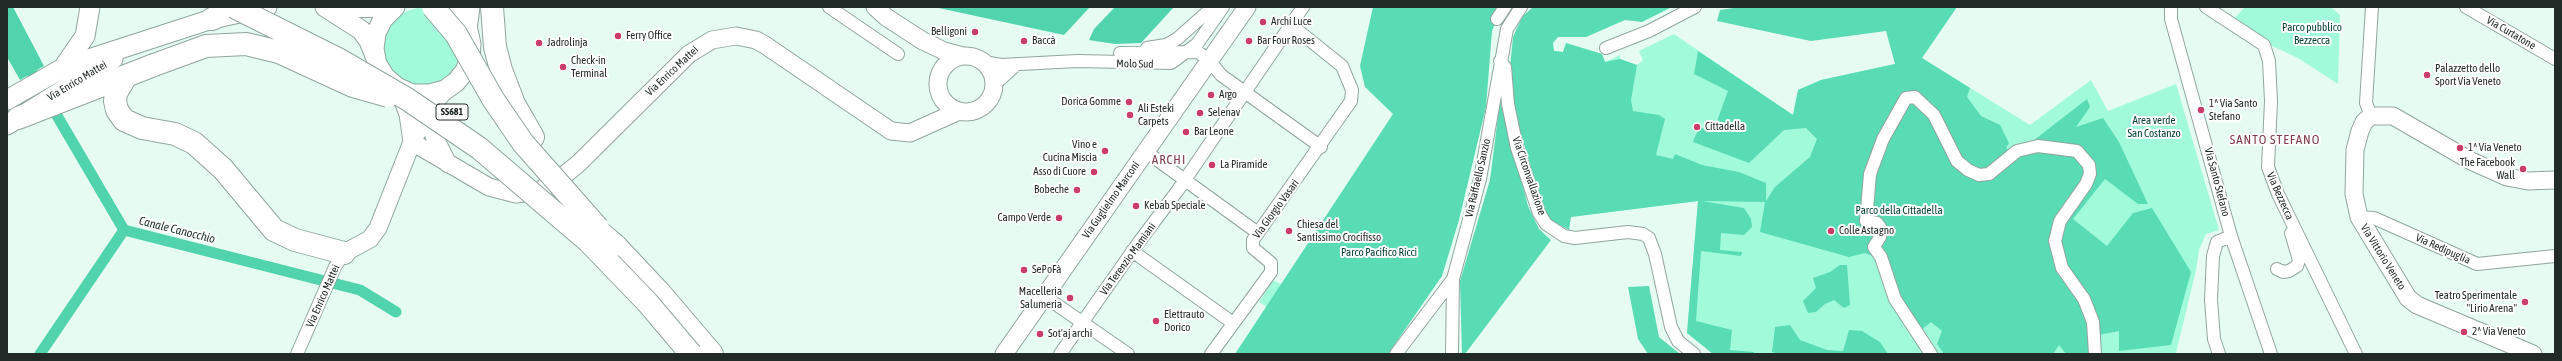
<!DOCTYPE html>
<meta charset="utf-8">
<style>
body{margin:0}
#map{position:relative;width:2562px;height:361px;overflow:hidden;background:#e6fcf3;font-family:"Asap Condensed",sans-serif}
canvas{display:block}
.frame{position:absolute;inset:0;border:8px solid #222a27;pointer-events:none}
</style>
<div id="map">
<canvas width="2562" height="361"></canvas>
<div class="frame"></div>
</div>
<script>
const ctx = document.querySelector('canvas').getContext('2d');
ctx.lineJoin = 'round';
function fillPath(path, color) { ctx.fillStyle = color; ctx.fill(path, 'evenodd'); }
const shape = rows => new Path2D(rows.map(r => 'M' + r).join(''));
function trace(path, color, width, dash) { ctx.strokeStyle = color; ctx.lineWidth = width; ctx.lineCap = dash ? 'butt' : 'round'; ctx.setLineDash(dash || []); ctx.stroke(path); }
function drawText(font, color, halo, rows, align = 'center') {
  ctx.font = font + ' "Asap Condensed",sans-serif'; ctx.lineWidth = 4; ctx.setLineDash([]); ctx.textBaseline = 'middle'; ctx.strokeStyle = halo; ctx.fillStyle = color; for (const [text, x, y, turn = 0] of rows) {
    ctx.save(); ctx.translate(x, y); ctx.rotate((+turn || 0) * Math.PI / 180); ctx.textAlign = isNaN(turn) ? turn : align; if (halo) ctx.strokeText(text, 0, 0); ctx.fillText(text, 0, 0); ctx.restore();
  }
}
fillPath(shape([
 [2245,7,2331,7,2340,15,2338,84,2298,58,2268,44,2233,20],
 [417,8,429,9,462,54,457,66,450,76,440,83,427,86,413,86,401,80,391,70,385,58,383,45,387,31,394,20,405,12],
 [1674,34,1793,115,1798,90,1821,80,1922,58,2030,125,2091,80,2108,111,2176,84,2219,230,2206,234,2199,250,2196,270,2176,353,1713,354,1687,333,1698,201,1570,217,1554,51,1563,52,1566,43,1602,54,1605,62,1620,55,1620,59,1637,65,1643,60,1639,51],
 [1273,280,1284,286,1270,309,1259,302]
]), '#a1fbdb');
fillPath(shape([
 [1373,7,1498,7,1497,19,1492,31,1486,107,1459,220,1442,276,1388,354,1235,354,1393,114,1365,87,1360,66],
 [1533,7,1672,7,1642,22,1625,20,1586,37,1558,37,1553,43,1554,51,1563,52,1566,43,1602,54,1605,62,1620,59,1637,65,1631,100,1633,111,1659,115,1665,119,1656,155,1673,159,1675,154,1702,165,1739,172,1766,183,1766,201,1775,187,1810,157,1817,139,1806,128,1784,130,1749,163,1693,142,1699,127,1713,132,1728,91,1694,74,1698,51,1793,115,1798,90,1821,80,1895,64,1886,31,1811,41,1717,21,1720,10,1741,7,1957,7,1922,58,1970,88,1967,97,1981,116,2000,125,2009,143,2006,148,2016,154,2087,99,2090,107,2076,127,2103,118,2119,142,2148,204,2138,204,2105,179,2073,219,2107,246,2133,213,2152,208,2191,272,2171,345,2119,351,2119,331,2093,336,2093,354,2066,354,2059,345,2053,354,1944,354,1937,344,1942,331,1931,322,1916,334,1892,303,1880,275,1877,260,1873,256,1865,253,1849,257,1760,232,1765,202,1702,201,1744,208,1751,219,1752,227,1744,235,1721,233,1720,250,1742,252,1741,256,1701,251,1696,321,1732,330,1730,350,1754,352,1754,354,1713,354,1687,333,1698,201,1571,217,1569,230,1552,221,1544,210,1512,105,1510,67,1513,37,1522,17],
 [1500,101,1528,206,1539,229,1551,240,1465,354,1462,354,1460,281,1490,180],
 [1840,265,1847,265,1850,305,1844,308,1834,300,1825,304,1816,312,1808,313,1803,301,1816,288,1813,278,1830,272],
 [1649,286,1659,337,1680,354,1648,354,1638,339,1628,287],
 [1790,325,1800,340,1827,350,1843,351,1849,330,1862,331,1880,342,1888,354,1779,354,1772,352,1775,327]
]), '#59dbb4');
fillPath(shape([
 [7,7,13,7,44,66,20,80,7,57],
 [934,7,1090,7,1064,35],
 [1115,7,1174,7,1141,43,1115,44,1089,40,1094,29]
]), '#51d4ad');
trace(shape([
 [32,73,124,230,360,290,396,312],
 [40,354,124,230]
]), '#51d4ad', 11);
const street = shape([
 [829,7,898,54],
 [2171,7,2171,19,2231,236,2271,354],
 [2206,7,2264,45,2269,61,2271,101,2268,167,2278,194,2356,354],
 [2466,7,2555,59],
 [1497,19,1505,7],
 [1147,48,1166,45,1177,39,1213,7],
 [1606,48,1649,31,1695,7],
 [1120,53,1198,52,1209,60,1221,75,1321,147],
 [1500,61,1505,67,1508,104,1517,148,1539,213,1546,224,1564,236,1575,238,1628,232,1643,234,1649,238,1655,254,1671,327,1678,341,1694,354],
 [984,62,1001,65,1077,61,1171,63,1197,44,1223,7],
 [995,84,1017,64],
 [2371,116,2366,103,2372,7],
 [1145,151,1258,233],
 [2359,217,2374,218,2477,264,2555,256],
 [1132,251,1233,323],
 [2277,269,2283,272,2289,271,2297,266,2299,260,2291,233],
 [1044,296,1128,354],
 [297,354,335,267,344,253],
 [1060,354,1139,242,1178,190,1303,7],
 [1211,354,1271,272,1271,263,1253,248,1253,240,1351,101,1352,90,1342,66,1291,25],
 [1396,354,1453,279],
 [1452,354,1453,279,1480,179,1507,29,1521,7],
 [1931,354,1895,299,1881,257,1874,247,1880,237,1880,227,1877,223,1866,221,1870,174,1883,139,1906,98,1915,97,1934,115,1957,161,1968,170,1979,175,1989,174,2017,151,2038,146,2077,151,2089,165,2090,174,2086,184,2060,221,2055,241,2062,268,2084,299,2093,322,2095,354],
 [2219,354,2214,339,2211,300,2213,256,2217,242,2231,236]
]);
const secondary = shape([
 [875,7,886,17,923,41,944,51,963,56],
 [468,30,471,7],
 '938 84a28 28 0 1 1 56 0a28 28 0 1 1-56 0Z',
 [399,91,408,114,412,142],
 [428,112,434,136,448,164],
 [412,142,489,187,516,194,536,192,558,180,578,164,689,54,712,40,736,36,756,40,765,45,891,131,910,133,959,111],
 [344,253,370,239,378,228,412,142,431,107,445,90],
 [1004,354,1247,7],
 [2533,354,2417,305,2408,298,2359,217,2354,194,2355,150,2360,131,2364,122,2371,116,2393,116,2471,161,2507,177,2528,181,2555,180]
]);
const primary = shape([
 [325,7,361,30,369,41,375,56],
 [340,7,393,8],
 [395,7,383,19,376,33,374,49,377,64,385,77,397,87,412,94,429,94,445,90,456,82,465,71,470,58,471,44,468,30,461,17,450,7],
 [63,68,85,36,90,7],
 [7,100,63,68,95,57,212,19,267,7],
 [7,125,113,59]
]);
const highway = shape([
 [492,7,495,47,501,70,514,104,533,137],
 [212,19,238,7],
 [125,78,116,93,115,101,117,110,124,120,142,128,175,134,194,143,223,169,274,230,295,240,344,253],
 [18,118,154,65],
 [615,245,660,293,712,354]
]);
trace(street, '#91a59d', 14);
trace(secondary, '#91a59d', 19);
trace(primary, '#91a59d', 21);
trace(highway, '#91a59d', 24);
trace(street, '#fff', 12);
trace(secondary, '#fff', 17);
trace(primary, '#fff', 19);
trace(highway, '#fff', 22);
const highwayBridge = shape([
 [234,7,338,59,407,99,479,148,589,242,647,302,691,354],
 [433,7,456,34,493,99,523,143,598,228],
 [154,65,206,46,246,44,279,52,353,86,388,96],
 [585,220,615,245]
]);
trace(highwayBridge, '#91a59d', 24, []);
trace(highwayBridge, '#fff', 22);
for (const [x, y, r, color] of [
 [1263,22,4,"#cb3d69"],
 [975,32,4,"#cb3d69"],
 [618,36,4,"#cb3d69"],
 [1024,41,4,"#cb3d69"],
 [1249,41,4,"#cb3d69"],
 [539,43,4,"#cb3d69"],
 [563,67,4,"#cb3d69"],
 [2427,75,4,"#cb3d69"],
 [1211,95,4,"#cb3d69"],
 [1129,102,4,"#cb3d69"],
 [2201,110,4,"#cb3d69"],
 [1200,113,4,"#cb3d69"],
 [1130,115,4,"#cb3d69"],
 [1697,127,4,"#cb3d69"],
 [1186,132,4,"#cb3d69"],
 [2460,148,4,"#cb3d69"],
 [1105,151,4,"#cb3d69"],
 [1212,165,4,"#cb3d69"],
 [2523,169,4,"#cb3d69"],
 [1094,172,4,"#cb3d69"],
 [1077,190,4,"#cb3d69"],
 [1136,206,4,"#cb3d69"],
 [1059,218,4,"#cb3d69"],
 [1289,231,4,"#cb3d69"],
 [1831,231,4,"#cb3d69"],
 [1024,270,4,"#cb3d69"],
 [1070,298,4,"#cb3d69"],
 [2525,302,4,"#cb3d69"],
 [1156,321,4,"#cb3d69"],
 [2464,332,4,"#cb3d69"],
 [1040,334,4,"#cb3d69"]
]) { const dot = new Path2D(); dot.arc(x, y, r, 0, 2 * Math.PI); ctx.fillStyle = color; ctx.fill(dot); trace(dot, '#fff', 1.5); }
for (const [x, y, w] of [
 [452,112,32]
]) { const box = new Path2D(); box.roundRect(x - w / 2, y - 8, w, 16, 3); ctx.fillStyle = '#fff'; ctx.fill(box); trace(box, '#222a27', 1); }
drawText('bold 10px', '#222a27', null, [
 ["SS681",452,112]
]);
drawText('11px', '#222a27', '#fff', [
 ["Archi Luce",1271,22],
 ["Belligoni",967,32,"right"],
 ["Ferry Office",626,36],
 ["Baccà",1032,41],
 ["Bar Four Roses",1257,41],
 ["Jadrolinja",547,43],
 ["Check-in",571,61],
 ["Terminal",571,74],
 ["Palazzetto dello",2435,69],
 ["Sport Via Veneto",2435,82],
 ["Argo",1219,95],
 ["Dorica Gomme",1121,102,"right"],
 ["1^ Via Santo",2209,104],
 ["Stefano",2209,117],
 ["Ali Esteki",1138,109],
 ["Carpets",1138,122],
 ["Selenav",1208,113],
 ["Cittadella",1705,127],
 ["Bar Leone",1194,132],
 ["Vino e",1097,145,"right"],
 ["Cucina Miscia",1097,158,"right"],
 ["1^ Via Veneto",2468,148],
 ["The Facebook",2515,163,"right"],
 ["Wall",2515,176,"right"],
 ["La Piramide",1220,165],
 ["Asso di Cuore",1086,172,"right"],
 ["Bobeche",1069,190,"right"],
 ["Kebab Speciale",1144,206],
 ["Campo Verde",1051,218,"right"],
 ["Chiesa del",1297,225],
 ["Santissimo Crocifisso",1297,238],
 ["Colle Astagno",1839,231],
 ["SePoFà",1032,270],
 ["Macelleria",1062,292,"right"],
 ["Salumeria",1062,305,"right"],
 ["Teatro Sperimentale",2517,296,"right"],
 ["\"Lirio Arena\"",2517,309,"right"],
 ["Elettrauto",1164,315],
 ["Dorico",1164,328],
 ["2^ Via Veneto",2472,332],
 ["Sot'aj archi",1048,334]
], 'left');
drawText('11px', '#003d2d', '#fff', [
 ["Parco pubblico",2312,28],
 ["Bezzecca",2312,41],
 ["Area verde",2154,121],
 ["San Costanzo",2154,134],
 ["Parco della Cittadella",1899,211],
 ["Parco Pacifico Ricci",1379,253]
]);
drawText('11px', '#222a27', '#fff', [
 ["Via Curtatone",2511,33,30],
 ["Molo Sud",1135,64,1],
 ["Via Enrico Mattei",672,71,-43],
 ["Via Enrico Mattei",77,81,-31],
 ["Via Circonvallazione",1529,176,71],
 ["Via Raffaello Sanzio",1478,178,-77],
 ["Via Santo Stefano",2217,182,75],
 ["Via Bezzecca",2280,196,66],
 ["Via Guglielmo Marconi",1111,200,-55],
 ["Via Giorgio Vasari",1276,209,-54],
 ["Via Redipuglia",2443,249,24],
 ["Via Vittorio Veneto",2383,257,58],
 ["Via Terenzio Mamiani",1128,259,-54],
 ["Via Enrico Mattei",323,296,-66]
]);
drawText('italic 12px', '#1b3129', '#fff', [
 ["Canale Canocchio",177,230,14]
]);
ctx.letterSpacing = '1px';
drawText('13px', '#823b4d', '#fff', [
 ["SANTO STEFANO",2275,140],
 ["ARCHI",1169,160]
]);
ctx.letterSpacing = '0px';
</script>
